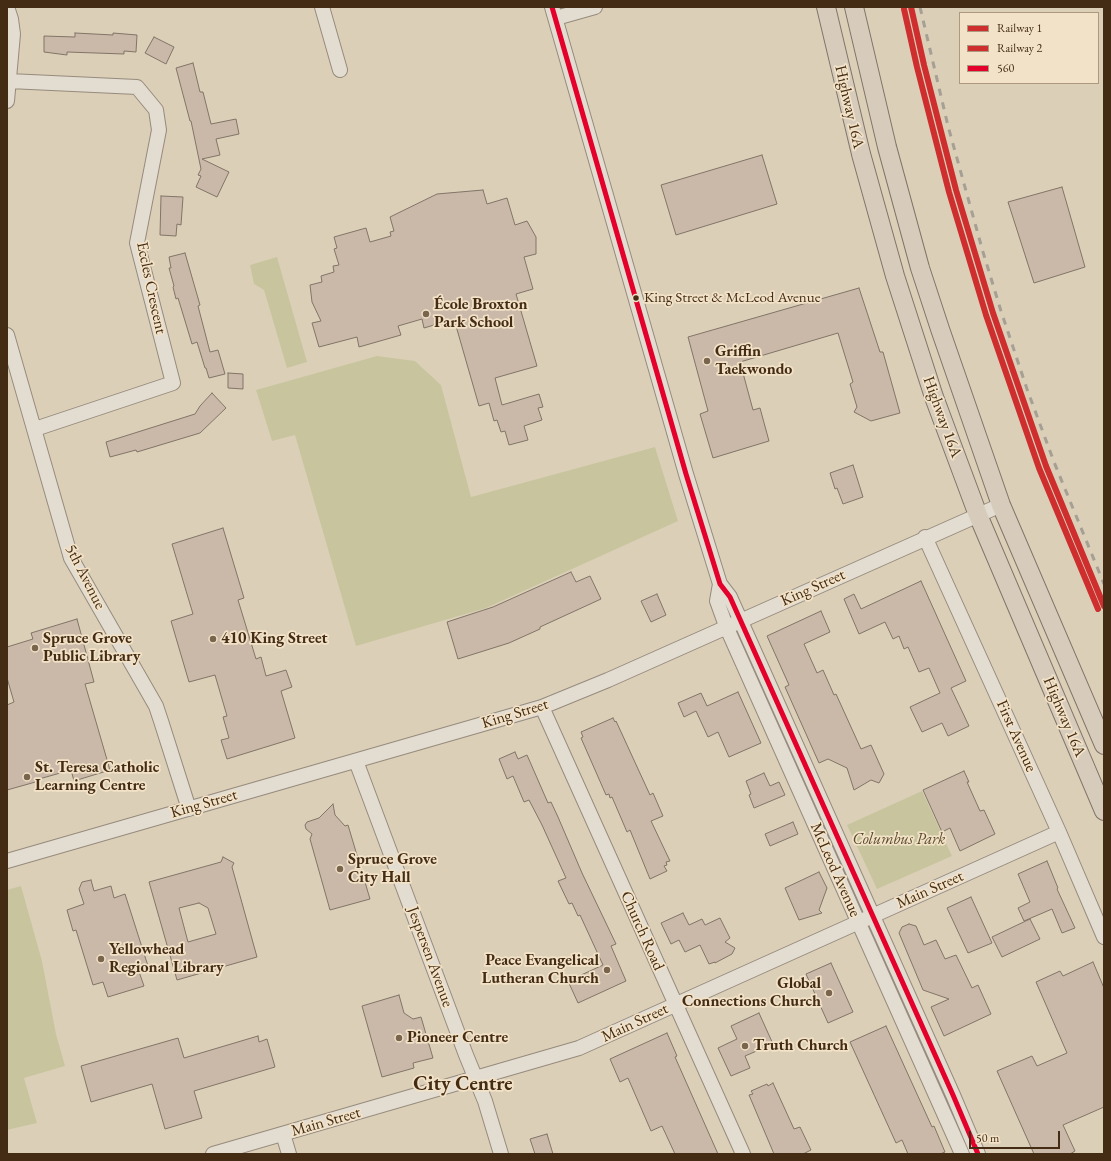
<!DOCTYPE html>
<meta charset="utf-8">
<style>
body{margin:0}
#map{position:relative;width:1111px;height:1161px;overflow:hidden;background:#dccfb8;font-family:"EB Garamond",serif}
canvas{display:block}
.frame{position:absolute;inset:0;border:8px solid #442c14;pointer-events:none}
.legend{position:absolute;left:959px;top:12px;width:140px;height:72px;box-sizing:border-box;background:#f2e2c7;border:1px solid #ac997f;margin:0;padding:5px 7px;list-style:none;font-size:12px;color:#442c14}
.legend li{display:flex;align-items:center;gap:8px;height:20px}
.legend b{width:20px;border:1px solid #ac997f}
.scale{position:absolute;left:969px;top:1131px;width:91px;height:18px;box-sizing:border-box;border:2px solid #442c14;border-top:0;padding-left:5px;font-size:12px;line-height:14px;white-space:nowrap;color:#442c14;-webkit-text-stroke:3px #f2e2c7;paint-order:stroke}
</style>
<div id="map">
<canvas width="1111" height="1161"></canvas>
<div class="frame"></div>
<ul class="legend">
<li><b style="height:5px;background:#cf2e2f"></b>Railway 1</li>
<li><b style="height:5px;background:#cf2e2f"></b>Railway 2</li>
<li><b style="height:5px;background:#e4002b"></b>560</li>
</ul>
<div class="scale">50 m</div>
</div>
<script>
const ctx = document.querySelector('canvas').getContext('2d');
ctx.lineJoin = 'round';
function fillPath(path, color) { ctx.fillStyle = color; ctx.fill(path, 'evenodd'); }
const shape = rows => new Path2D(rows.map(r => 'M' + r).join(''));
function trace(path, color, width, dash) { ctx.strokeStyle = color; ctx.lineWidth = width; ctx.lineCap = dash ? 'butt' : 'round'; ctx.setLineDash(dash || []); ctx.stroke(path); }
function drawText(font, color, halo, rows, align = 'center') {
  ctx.font = font + ' "EB Garamond",serif'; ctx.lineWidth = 3.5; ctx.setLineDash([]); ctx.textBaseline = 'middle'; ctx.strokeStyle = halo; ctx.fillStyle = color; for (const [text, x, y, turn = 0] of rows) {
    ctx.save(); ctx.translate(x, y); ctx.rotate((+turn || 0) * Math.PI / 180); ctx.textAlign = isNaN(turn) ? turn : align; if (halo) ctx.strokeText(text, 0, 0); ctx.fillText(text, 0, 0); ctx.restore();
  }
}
fillPath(shape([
 [277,257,307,362,287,368,264,290,254,284,250,265],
 [377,356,415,361,441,385,471,497,655,447,678,521,486,608,356,646,295,435,272,441,256,390],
 [922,791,952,856,877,889,847,825],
 [21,886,42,961,56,1034,65,1066,24,1078,37,1123,7,1130,7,890]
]), '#c8c59e');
const building = shape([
 [75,33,113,35,113,33,137,35,136,52,124,51,124,54,67,52,67,55,44,52,44,36,75,37,75,33],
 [154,37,174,47,166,64,145,53,154,37],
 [193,63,200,92,203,92,211,124,236,119,239,134,216,139,220,155,202,159,229,172,217,197,196,187,201,176,198,175,201,169,191,121,190,121,176,68,193,63],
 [762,155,777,204,676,235,661,185,762,155],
 [1062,187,1085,267,1034,283,1008,202,1062,187],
 [483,190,487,204,507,198,515,225,527,221,536,237,536,254,524,257,533,289,516,294,537,366,495,378,502,405,539,394,543,407,538,408,542,420,524,426,528,440,509,445,505,431,501,432,497,420,494,421,489,403,479,406,454,319,424,328,422,319,398,326,401,335,359,347,357,337,319,347,312,323,321,321,312,302,310,285,322,282,321,276,334,272,333,266,339,265,334,249,337,248,334,237,366,228,370,242,391,236,390,232,394,231,390,217,437,194,483,190],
 [161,196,183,197,181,225,177,224,176,236,160,235,161,196],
 [185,253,200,305,198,306,210,352,218,350,225,374,209,378,206,368,205,368,197,342,192,344,182,311,178,298,176,299,173,287,174,286,169,268,171,268,169,257,185,253],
 [859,288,880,352,883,352,900,413,871,421,854,412,857,407,850,384,853,382,838,333,740,362,753,410,760,408,769,441,713,458,700,414,708,411,688,337,859,288],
 [228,373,243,374,243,389,228,388,228,373],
 [212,393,226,408,200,433,137,452,136,450,110,457,106,442,195,414,200,406,212,393],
 [853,465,863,497,843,504,837,488,835,489,830,473,853,465],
 [223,528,244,598,238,600,256,659,261,657,266,676,286,670,292,687,281,691,295,738,227,759,221,740,229,738,223,717,227,716,215,675,189,682,171,621,193,614,172,544,223,528],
 [571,572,576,582,590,576,601,599,540,627,540,629,509,643,458,659,447,622,493,607,571,572],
 [921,581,966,681,951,688,969,726,948,736,942,723,922,732,910,707,940,693,929,668,919,672,908,647,904,649,899,636,893,639,885,622,859,634,844,599,854,594,861,609,921,581],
 [657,594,666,615,651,622,641,601,657,594],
 [821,611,830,632,804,644,817,673,823,670,834,695,836,694,861,749,871,745,884,774,879,783,871,780,854,790,847,768,828,759,819,763,785,687,789,685,767,636,821,611],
 [77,619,94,682,85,684,110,770,74,781,71,770,39,779,39,781,7,790,7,705,14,702,7,678,7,647,33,639,31,633,77,619],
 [738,692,761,743,729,757,718,732,708,737,696,711,684,717,678,703,701,693,707,706,738,692],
 [613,718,615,722,616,721,650,795,653,793,663,816,651,821,670,861,666,862,667,865,664,866,667,871,650,879,630,830,627,832,612,797,610,798,609,794,606,795,581,738,583,737,581,732,613,718],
 [515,752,518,759,527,755,548,803,551,802,558,817,582,873,616,944,611,946,626,981,578,1003,568,981,603,965,580,915,578,916,572,903,569,904,558,881,566,878,542,825,529,800,524,802,513,776,507,779,499,759,515,752],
 [964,771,969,782,967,782,980,811,984,810,995,834,960,851,950,828,942,832,923,790,964,771],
 [764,773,770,786,779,782,785,795,754,808,749,795,751,794,746,781,764,773],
 [333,804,335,815,345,826,348,825,370,899,330,910,310,839,312,834,306,829,305,825,307,822,319,818,333,804],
 [793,822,798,834,770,846,765,834,793,822],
 [223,857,234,863,232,867,257,957,177,980,149,882,221,862,223,857],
 [199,903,208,908,216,934,188,942,179,908,199,903],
 [1047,861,1058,888,1057,889,1075,928,1062,933,1052,909,1024,921,1018,908,1030,902,1018,874,1047,861],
 [819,872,827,888,819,910,822,913,799,920,785,888,819,872],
 [91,880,94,891,111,886,114,898,125,894,148,966,138,969,144,986,108,997,103,982,93,985,76,930,73,931,67,910,84,904,79,889,82,882,91,880],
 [971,897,992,943,968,953,947,908,971,897],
 [683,913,689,925,702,919,705,925,720,918,730,938,725,942,735,948,732,954,715,963,715,962,709,964,700,945,685,952,679,940,671,944,661,923,683,913],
 [1030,919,1040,939,1002,957,992,937,1030,919],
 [909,924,916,926,924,945,936,940,945,959,956,955,972,988,978,985,991,1014,944,1036,931,1007,949,999,923,990,899,933,902,927,909,924],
 [1093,962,1104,988,1104,1107,1063,1125,1075,1151,1070,1154,1034,1154,997,1071,1032,1056,1037,1066,1067,1053,1036,982,1060,971,1063,976,1093,962],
 [831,963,853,1012,828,1023,806,974,831,963],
 [399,995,404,1013,413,1019,421,1017,433,1058,413,1063,414,1068,382,1077,362,1006,399,995],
 [759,1013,773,1044,745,1056,750,1068,731,1076,718,1048,737,1039,731,1026,759,1013],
 [886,1026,932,1127,934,1126,945,1152,940,1154,908,1154,902,1140,896,1143,850,1042,886,1026],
 [667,1033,677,1056,675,1057,718,1154,675,1154,662,1126,651,1131,628,1078,620,1082,610,1059,667,1033],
 [258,1036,259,1042,267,1039,275,1067,194,1091,202,1118,165,1129,152,1084,91,1102,81,1066,178,1038,184,1058,258,1036],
 [773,1083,794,1129,800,1127,811,1150,803,1154,774,1154,749,1095,753,1094,751,1091,767,1084,768,1086,773,1083],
 [547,1134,553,1154,535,1154,530,1139,547,1134]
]);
fillPath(building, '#cab8a8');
trace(building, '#807567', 1);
const minor = shape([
 [322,7,340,70],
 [552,7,686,474,720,584,730,597,953,1095,978,1154],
 [556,18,595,7],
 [9,81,137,87,156,110,159,130,137,243,173,383,35,429],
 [7,101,13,34,11,19,7,7],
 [7,335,71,558,156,706,161,721,189,809],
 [925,537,1059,832,1104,937],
 [720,584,717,601,726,626,962,1154],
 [542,707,743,1154],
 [356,761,466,1055,485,1101,501,1154],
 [7,861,542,707,608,680,1001,505],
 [283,1134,289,1154],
 [213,1154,579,1048,1059,832]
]);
const major = shape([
 [826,7,861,154,895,276,934,397,978,515,1104,811],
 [854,7,887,147,920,268,940,329,1001,505,1104,745]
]);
trace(minor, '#968b7c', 16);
trace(major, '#807567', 20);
trace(minor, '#e3dcd1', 14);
trace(major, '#d7ccbc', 18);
trace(shape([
 [920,7,948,126,983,252,1001,311,1027,389,1054,462,1104,584]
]), '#a69f94', 3, [7, 7]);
trace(shape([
 [552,7,686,474,720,584,730,597,953,1095,978,1154]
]), '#e4002b', 5);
trace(shape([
 [911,7,924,65,956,190,993,313,1046,466,1104,606]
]), '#cf2e2f', 6);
trace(shape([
 [904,9,917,67,949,192,986,315,1039,468,1098,609]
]), '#cf2e2f', 6);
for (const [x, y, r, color] of [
 [636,298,3.5,"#442c14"],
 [426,314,4,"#79654d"],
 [707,361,4,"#79654d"],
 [213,639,4,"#79654d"],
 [35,648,4,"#79654d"],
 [27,777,4,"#79654d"],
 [340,869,4,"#79654d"],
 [101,959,4,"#79654d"],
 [607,970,4,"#79654d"],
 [829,993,4,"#79654d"],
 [399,1038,4,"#79654d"],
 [745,1046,4,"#79654d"]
]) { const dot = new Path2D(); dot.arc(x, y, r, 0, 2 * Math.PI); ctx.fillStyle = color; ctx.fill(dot); trace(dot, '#f2e2c7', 1.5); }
drawText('15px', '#442c14', '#f2e2c7', [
 ["King Street & McLeod Avenue",644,298]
], 'left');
drawText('16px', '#442c14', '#f2e2c7', [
 ["Highway 16A",849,107,77],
 ["Eccles Crescent",151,288,78],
 ["Highway 16A",942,417,70],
 ["5th Avenue",85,577,63],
 ["King Street",813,588,-24],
 ["King Street",515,714,-17],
 ["Highway 16A",1064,717,67],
 ["First Avenue",1016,736,66],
 ["King Street",204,804,-16],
 ["McLeod Avenue",835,870,66],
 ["Main Street",930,890,-24],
 ["Church Road",642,931,66],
 ["Jespersen Avenue",430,957,70],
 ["Main Street",635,1023,-25],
 ["Main Street",326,1122,-16]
]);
drawText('bold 16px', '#442c14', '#f2e2c7', [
 ["École Broxton",434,305],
 ["Park School",434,323],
 ["Griffin",715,352],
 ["Taekwondo",715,370],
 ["Spruce Grove",43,639],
 ["Public Library",43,657],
 ["410 King Street",221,639],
 ["St. Teresa Catholic",35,768],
 ["Learning Centre",35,786],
 ["Spruce Grove",348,860],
 ["City Hall",348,878],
 ["Yellowhead",109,950],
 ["Regional Library",109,968],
 ["Peace Evangelical",599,961,"right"],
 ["Lutheran Church",599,979,"right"],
 ["Global",821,984,"right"],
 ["Connections Church",821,1002,"right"],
 ["Pioneer Centre",407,1038],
 ["Truth Church",753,1046]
], 'left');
drawText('italic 16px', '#5b492b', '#f2e2c7', [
 ["Columbus Park",899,840]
]);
drawText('bold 20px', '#442c14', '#f2e2c7', [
 ["City Centre",463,1085]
]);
</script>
